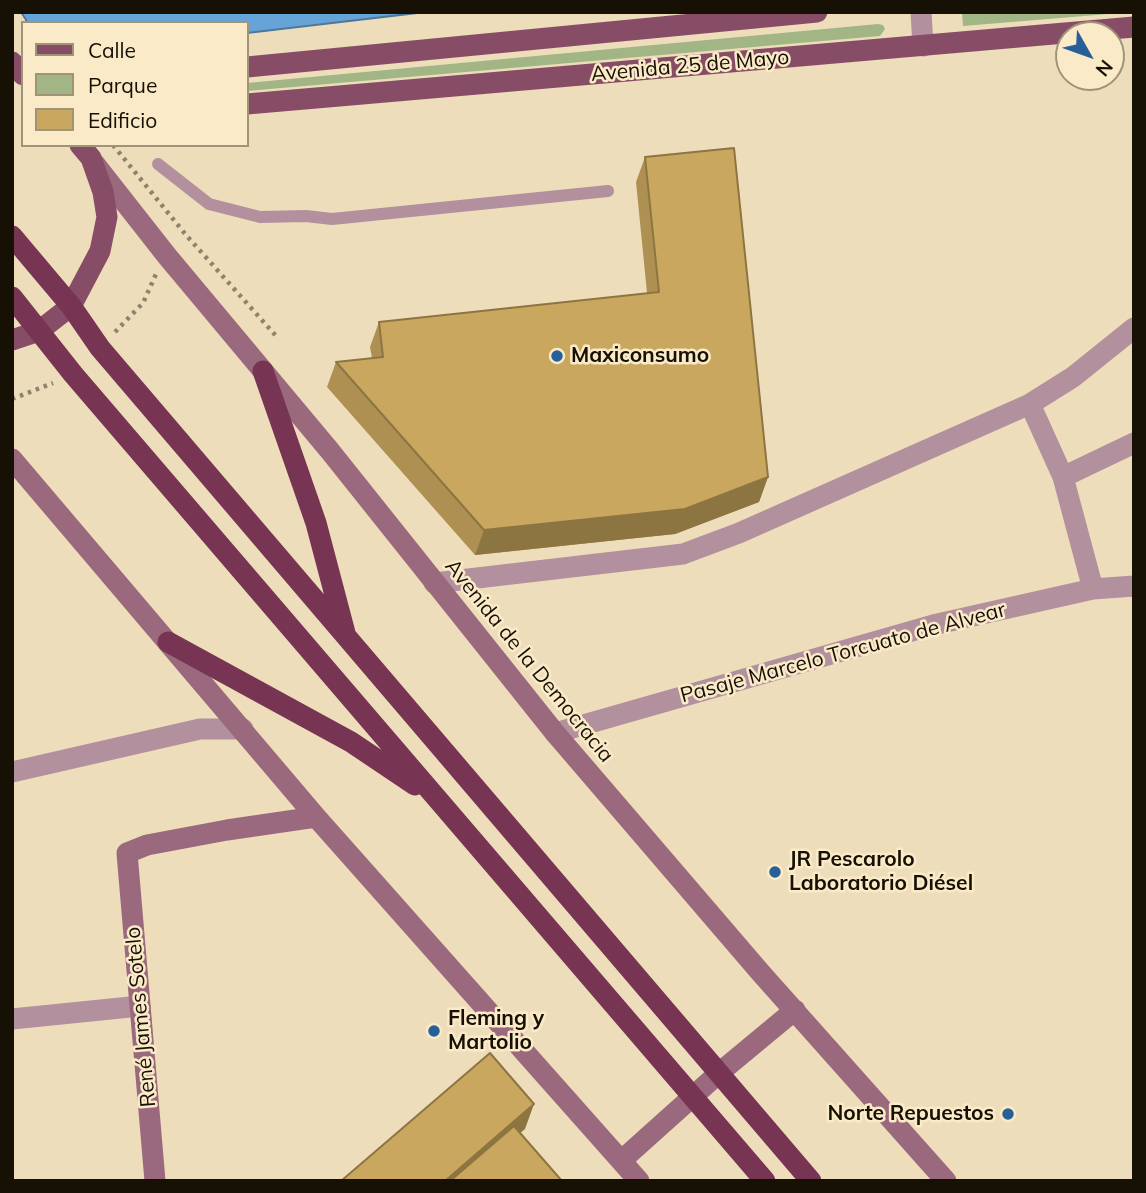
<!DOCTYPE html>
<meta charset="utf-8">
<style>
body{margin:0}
#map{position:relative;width:1146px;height:1193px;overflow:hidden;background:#edb;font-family:Mulish,sans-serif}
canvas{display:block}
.frame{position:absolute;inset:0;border:14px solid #161005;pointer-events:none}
.legend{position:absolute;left:21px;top:21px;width:228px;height:126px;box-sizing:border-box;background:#fbeac8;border:2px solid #9f937a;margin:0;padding:9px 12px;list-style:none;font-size:21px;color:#161005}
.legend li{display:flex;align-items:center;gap:14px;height:35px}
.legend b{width:35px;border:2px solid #9f937a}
.north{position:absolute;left:1055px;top:21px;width:70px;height:70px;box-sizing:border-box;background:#fbeac8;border:2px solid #9f937a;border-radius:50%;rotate:130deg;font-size:19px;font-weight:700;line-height:28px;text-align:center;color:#161005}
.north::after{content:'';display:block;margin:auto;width:24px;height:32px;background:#276098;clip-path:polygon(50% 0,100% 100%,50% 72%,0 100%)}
</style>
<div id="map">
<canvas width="1146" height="1193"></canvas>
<div class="frame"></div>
<ul class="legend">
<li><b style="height:9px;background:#884d66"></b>Calle</li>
<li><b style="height:19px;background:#a2b585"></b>Parque</li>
<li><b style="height:19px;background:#caa75f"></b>Edificio</li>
</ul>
<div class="north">N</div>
</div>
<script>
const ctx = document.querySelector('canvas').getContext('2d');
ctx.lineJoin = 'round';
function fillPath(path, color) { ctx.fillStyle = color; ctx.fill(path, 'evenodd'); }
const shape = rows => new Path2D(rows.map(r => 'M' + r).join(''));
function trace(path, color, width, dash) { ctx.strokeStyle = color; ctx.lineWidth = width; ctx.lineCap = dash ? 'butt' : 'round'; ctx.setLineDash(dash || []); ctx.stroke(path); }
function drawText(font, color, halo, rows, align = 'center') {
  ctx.font = font + ' Mulish,sans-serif'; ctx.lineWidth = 5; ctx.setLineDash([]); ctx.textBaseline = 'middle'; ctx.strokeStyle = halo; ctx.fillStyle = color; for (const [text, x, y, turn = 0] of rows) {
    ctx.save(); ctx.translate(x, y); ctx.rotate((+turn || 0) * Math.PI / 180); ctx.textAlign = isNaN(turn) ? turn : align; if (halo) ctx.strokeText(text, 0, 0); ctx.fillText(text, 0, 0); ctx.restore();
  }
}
fillPath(shape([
 [962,12,1133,12,963,26],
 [878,24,883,25,885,29,880,36,247,91,247,83]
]), '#a2b585');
const water = shape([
 [21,12,426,12,247,33,247,23,28,23,21,12]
]);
fillPath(water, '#66a4d8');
trace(water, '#4e7899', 2);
trace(shape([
 [113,145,186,235,277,337],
 [115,332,143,303,156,274],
 [12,399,53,383]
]), '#8f836b', 4.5, [3.5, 5]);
trace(shape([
 [158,164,209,204,260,217,306,216,332,219,608,191]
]), '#b2909d', 12);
trace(shape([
 [921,12,923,46],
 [1030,404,1063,477,1093,589],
 [1063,477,1134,443],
 [434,583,683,554,739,533,1030,404,1073,377,1134,328],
 [555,733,933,625,1093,589,1134,586],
 [12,772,200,729,243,729],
 [12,1019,140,1006]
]), '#b2909d', 21);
trace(shape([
 [94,163,167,256,330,451,555,733,760,972,946,1181],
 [12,459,316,817,639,1181],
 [622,1160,719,1073,795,1010],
 [155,1181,127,853,147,845,227,830,316,817]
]), '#9a697d', 21);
trace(shape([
 [12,62,23,75],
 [247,67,817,12],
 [247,104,1134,27],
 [12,340,39,331,71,306,100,251,107,217,103,192,91,158,80,145]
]), '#884d66', 21);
trace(shape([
 [12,236,71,306,100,348,811,1181],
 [12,297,73,374,765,1181],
 [263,371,316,523,345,633],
 [168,642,351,742,415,785]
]), '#773553', 21);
fillPath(shape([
 [645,157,768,477,759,502,675,534,475,555,327,387,336,362,372,358,370,347,379,322,647,293,636,182]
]), '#ae9052');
fillPath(shape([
 [768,477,759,502,675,534,475,555,484,530],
 [534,1104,525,1129,465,1181,445,1181]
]), '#8d7542');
const building = shape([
 [734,148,768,477,685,509,484,530,336,362,383,357,379,322,659,292,645,157,734,148],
 [490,1053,534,1104,445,1181,341,1181,490,1053],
 [514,1126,562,1181,450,1181,514,1126]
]);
fillPath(building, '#caa75f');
trace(building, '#8d7542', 2);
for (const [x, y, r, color] of [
 [557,356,7,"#276098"],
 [775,872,7,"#276098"],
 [434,1031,7,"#276098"],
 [1008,1114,7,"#276098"]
]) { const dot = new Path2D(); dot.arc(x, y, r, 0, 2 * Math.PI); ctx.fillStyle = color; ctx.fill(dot); trace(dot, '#fbeac8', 2.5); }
drawText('21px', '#161005', '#fbeac8', [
 ["Avenida 25 de Mayo",690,66,-5],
 ["Pasaje Marcelo Torcuato de Alvear",843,653,-15],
 ["Avenida de la Democracia",529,661,51],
 ["René James Sotelo",141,1017,-95]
]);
drawText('bold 21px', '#161005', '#fbeac8', [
 ["Maxiconsumo",571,356],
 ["JR Pescarolo",789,860],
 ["Laboratorio Diésel",789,884],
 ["Fleming y",448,1019],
 ["Martolio",448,1043],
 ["Norte Repuestos",994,1114,"right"]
], 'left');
</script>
